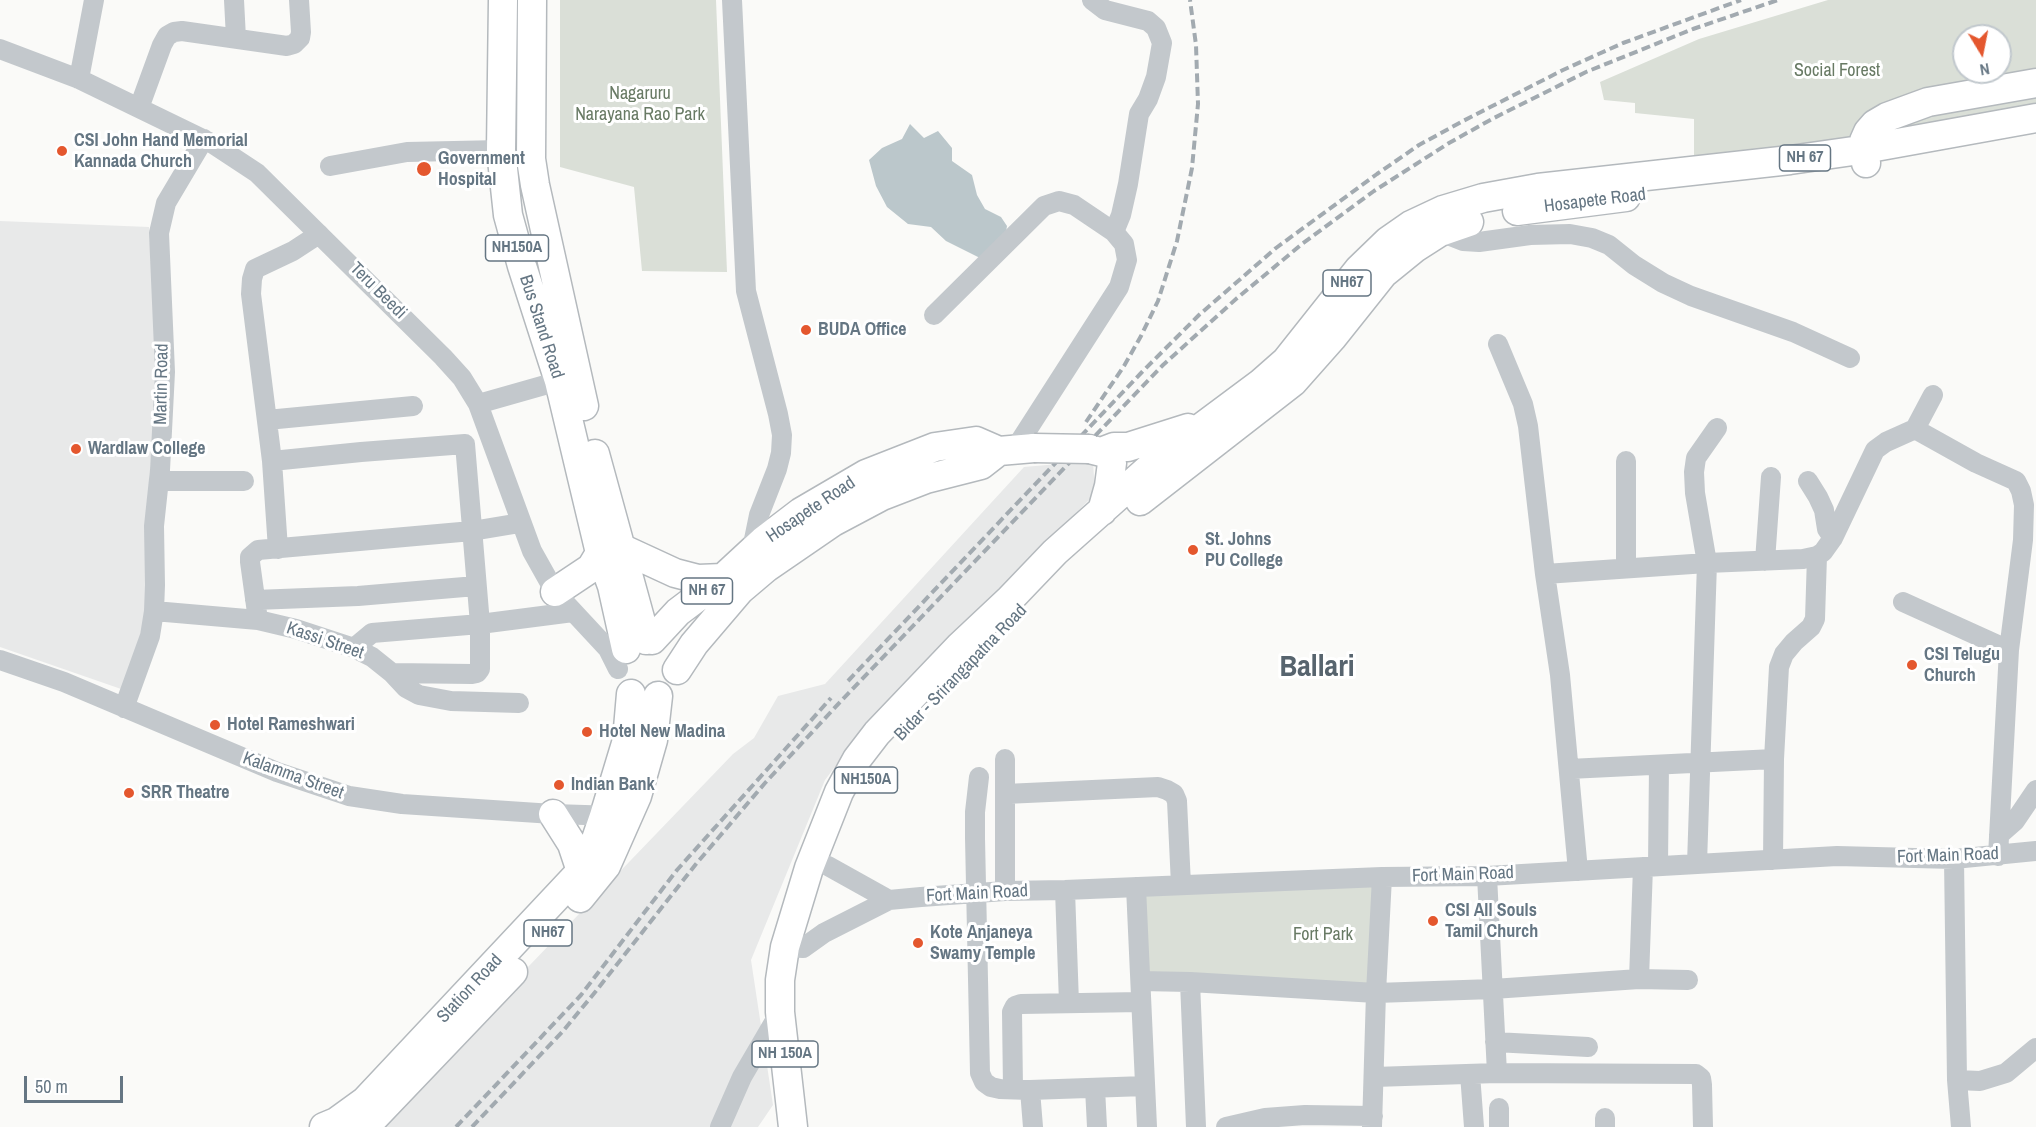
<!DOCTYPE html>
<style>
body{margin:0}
#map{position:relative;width:2036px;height:1127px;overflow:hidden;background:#fafaf8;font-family:"Archivo Narrow",sans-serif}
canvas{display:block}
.north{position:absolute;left:1952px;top:24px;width:60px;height:60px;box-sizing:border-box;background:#fff;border:2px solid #c1c8cd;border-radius:50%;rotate:170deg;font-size:16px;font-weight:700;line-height:24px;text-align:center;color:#657683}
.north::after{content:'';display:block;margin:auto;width:21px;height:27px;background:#e4572e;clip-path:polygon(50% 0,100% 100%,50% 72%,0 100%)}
.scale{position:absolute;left:24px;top:1076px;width:99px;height:27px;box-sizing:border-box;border:3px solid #657683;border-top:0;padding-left:8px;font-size:18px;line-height:21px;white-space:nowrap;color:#657683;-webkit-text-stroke:4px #fff;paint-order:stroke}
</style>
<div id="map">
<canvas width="2036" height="1127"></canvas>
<div class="north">N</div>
<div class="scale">50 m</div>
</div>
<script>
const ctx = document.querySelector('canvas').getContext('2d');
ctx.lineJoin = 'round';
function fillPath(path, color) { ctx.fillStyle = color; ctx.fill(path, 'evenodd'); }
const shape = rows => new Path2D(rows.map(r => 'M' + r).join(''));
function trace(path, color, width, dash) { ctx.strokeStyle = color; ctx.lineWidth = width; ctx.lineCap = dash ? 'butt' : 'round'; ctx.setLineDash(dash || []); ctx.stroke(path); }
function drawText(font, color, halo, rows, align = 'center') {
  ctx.font = font + ' "Archivo Narrow",sans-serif'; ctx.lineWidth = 6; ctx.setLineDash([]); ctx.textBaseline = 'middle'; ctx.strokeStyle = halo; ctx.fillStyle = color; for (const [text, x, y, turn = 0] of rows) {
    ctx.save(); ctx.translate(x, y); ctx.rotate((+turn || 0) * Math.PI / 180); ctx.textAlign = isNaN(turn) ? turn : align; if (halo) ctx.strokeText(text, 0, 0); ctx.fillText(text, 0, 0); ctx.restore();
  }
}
fillPath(shape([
 [0,221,149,227,157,370,146,528,145,621,124,690,0,647],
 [1093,461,1095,494,872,717,825,780,751,960,773,1105,758,1127,374,1127,733,754,754,738,778,696,825,684,1024,467]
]), '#e8e9e9');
fillPath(shape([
 [560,0,716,0,727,272,642,271,634,187,560,167],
 [1828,0,2036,0,2036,104,1858,140,1694,157,1694,119,1635,113,1635,103,1604,100,1600,82,1699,39],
 [1964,36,2000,36,2000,72,1964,72],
 [1377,882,1374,990,1141,981,1136,887]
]), '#dadfd7');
fillPath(shape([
 [910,124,924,138,938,131,952,148,952,161,972,175,977,195,985,209,1001,217,1007,226,1004,244,984,260,946,241,931,227,908,224,887,207,876,186,869,160,882,148,902,139]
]), '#bbc7cb');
const highway = shape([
 [503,0,501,150,508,215,522,266,559,381,600,553,612,586,626,649],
 [532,0,531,159,535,185,584,406],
 [1866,163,1864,141,1868,132,1875,124,1887,117,1928,102,2036,83],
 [1517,211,1626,197],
 [1089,449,1101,452,1114,447,1128,447,1188,428],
 [595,454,646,640],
 [1140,501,1293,382,1332,338,1383,274,1415,248,1440,232,1469,222],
 [1102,511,1109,486,1112,463],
 [623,549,675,573,698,579,723,578],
 [555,592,591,568,600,553],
 [652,640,678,612,723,578,763,541,801,512,866,474,935,447,976,441,999,451],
 [677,670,694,644,740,590,766,568,833,522,882,496,926,479,981,465,999,451,1034,448],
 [553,814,572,844,581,871],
 [580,898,606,866,637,796,653,740,658,696],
 [324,1127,336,1122,365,1101,581,871,594,845,604,816,627,740,631,694],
 [365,1127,513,972],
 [793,1127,780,1012,780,980,785,947,809,868,839,792,857,759,877,733,960,646,1010,599,1055,552,1163,456,1261,383,1286,361,1359,269,1388,241,1411,225,1443,210,1483,198,1538,188,1790,160,1853,151,2036,118]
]);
trace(highway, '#b4b9bd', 31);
trace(shape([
 [234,0,236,38],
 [732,0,746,291,778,414,782,435,781,453,777,469,759,515,751,554],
 [1092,0,1105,10,1148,21,1156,28,1162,43,1156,77,1148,99,1139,114,1128,184,1121,215,1114,232],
 [0,49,79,79,213,144,257,173,443,357,462,378,478,404,532,551,555,592,608,649,618,669],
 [79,79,94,0],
 [139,108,162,45,167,36,174,32,182,31,287,46,294,44,300,38,301,32,299,0],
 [330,166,407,152,501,150],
 [1440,232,1463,241,1479,242,1530,235,1570,234,1592,238,1609,245,1634,265,1663,283,1691,296,1793,332,1850,358],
 [934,315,1044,206,1059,201,1074,205,1114,232,1124,244,1127,260,1119,287,1015,449],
 [1498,344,1523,404,1528,426,1545,574,1560,675,1578,871],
 [478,404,559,381],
 [267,420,413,406],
 [1915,429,1976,463,2016,481,2021,491,2024,505,2023,540,2009,650,1998,856],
 [272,461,361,452,465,444,480,624,480,669,477,673,472,674,392,673],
 [1626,461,1626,567],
 [159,481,244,481],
 [1808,481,1818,497,1824,510,1827,529,1833,538],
 [278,549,272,461,251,294,252,279,255,269,293,251,319,234],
 [1765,561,1771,477],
 [1545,574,1707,563,1803,559,1817,556,1823,552,1833,538,1875,450,1886,442,1915,429,1933,395],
 [255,600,358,596,476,586],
 [1903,602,2009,650],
 [154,611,258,620,296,629,354,648,372,657,392,673,406,688,419,695,451,701,519,703],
 [258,620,250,562,250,557,258,550,472,531,520,523],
 [354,648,372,633,480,624,573,612],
 [0,660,64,682,277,772,349,796,402,804,553,814,616,816],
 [124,708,150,636,154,611,155,585,154,526,160,470,165,372,159,233,166,203,204,139],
 [1005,759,1005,891],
 [1569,769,1774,759],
 [979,777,975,812,975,838,980,1073,984,1082,991,1087,1000,1089,1030,1090,1145,1086],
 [1005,794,1158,787,1167,790,1174,794,1177,801,1181,885],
 [1999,835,2015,821,2036,790],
 [1954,859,1957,1080,1961,1127],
 [1773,860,1774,759,1779,667,1784,654,1794,642,1811,627,1815,619,1817,556],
 [1697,864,1707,563,1695,493,1694,472,1696,458,1717,428],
 [828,866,889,900],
 [1658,866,1659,765],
 [1487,876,1497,1073],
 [1136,887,1147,1127],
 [1065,890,1069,1003],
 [785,947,803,948,824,933,889,900,921,897,1005,891,1065,890,1382,877,1487,876,1837,856,1954,859,2036,851],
 [1639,979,1643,867],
 [1141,981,1190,982,1376,993,1493,989,1639,979,1688,980],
 [1190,982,1196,1127],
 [1495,1042,1588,1047],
 [1470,1074,1474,1127],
 [1374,1077,1497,1073,1696,1074,1701,1078,1702,1085,1703,1127],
 [1957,1080,1980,1081,2006,1073,2036,1048],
 [1095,1088,1097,1127],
 [1013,1089,1012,1012,1015,1006,1021,1004,1141,1002],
 [1030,1090,1033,1127],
 [1499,1108,1499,1127],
 [720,1127,742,1077,780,1012],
 [1226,1127,1265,1118,1305,1115,1373,1116],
 [1372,1127,1376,993,1382,877],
 [1605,1127,1605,1118]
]), '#c3c8cc', 20);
trace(highway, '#fff', 28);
trace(shape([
 [1086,422,1124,366,1141,336,1158,301,1177,241,1192,168,1198,104,1196,45,1190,0],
 [848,681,1142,372,1199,315,1276,248,1377,174,1419,145,1463,121,1563,70,1623,43,1741,0],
 [456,1127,581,995,677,870,831,698],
 [472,1127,563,1031,596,991,696,864,765,783,841,701,1163,365,1236,299,1302,244,1374,191,1449,143,1492,119,1586,72,1693,29,1778,0]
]), '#a2aab0', 4, [9, 4.5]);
const highwayBridge = shape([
 [1034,448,1089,449]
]);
trace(highwayBridge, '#b4b9bd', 31, []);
trace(highwayBridge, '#fff', 28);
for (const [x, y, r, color] of [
 [62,151,6,"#e4572e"],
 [424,169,8,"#e4572e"],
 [806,330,6,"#e4572e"],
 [76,449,6,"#e4572e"],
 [1193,550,6,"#e4572e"],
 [1912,665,6,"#e4572e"],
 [215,725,6,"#e4572e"],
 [587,732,6,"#e4572e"],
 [559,785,6,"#e4572e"],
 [129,793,6,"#e4572e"],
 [1433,921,6,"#e4572e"],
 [918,943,6,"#e4572e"]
]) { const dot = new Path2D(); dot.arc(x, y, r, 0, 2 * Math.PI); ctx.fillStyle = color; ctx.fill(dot); trace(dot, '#fff', 2); }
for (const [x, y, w] of [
 [1805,158,51],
 [517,248,63],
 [1347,283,48],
 [707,591,51],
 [866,780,63],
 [548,933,48],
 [785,1054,66]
]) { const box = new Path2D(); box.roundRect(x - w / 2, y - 13, w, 26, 4.5); ctx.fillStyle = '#fff'; ctx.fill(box); trace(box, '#657683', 1.5); }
drawText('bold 16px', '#657683', null, [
 ["NH 67",1805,158],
 ["NH150A",517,248],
 ["NH67",1347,283],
 ["NH 67",707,591],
 ["NH150A",866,780],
 ["NH67",548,933],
 ["NH 150A",785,1054]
]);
drawText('18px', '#687a64', '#fff', [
 ["Social Forest",1837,71],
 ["Nagaruru",640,94],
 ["Narayana Rao Park",640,115],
 ["Fort Park",1323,935]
]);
drawText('bold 18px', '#657683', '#fff', [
 ["CSI John Hand Memorial",74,141],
 ["Kannada Church",74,162],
 ["Government",438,159],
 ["Hospital",438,180],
 ["BUDA Office",818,330],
 ["Wardlaw College",88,449],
 ["St. Johns",1205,540],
 ["PU College",1205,561],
 ["CSI Telugu",1924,655],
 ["Church",1924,676],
 ["Hotel Rameshwari",227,725],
 ["Hotel New Madina",599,732],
 ["Indian Bank",571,785],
 ["SRR Theatre",141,793],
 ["CSI All Souls",1445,911],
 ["Tamil Church",1445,932],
 ["Kote Anjaneya",930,933],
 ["Swamy Temple",930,954]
], 'left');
drawText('18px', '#657683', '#fff', [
 ["Hosapete Road",1595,201,-7],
 ["Teru Beedi",378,291,45],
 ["Bus Stand Road",541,327,72],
 ["Martin Road",162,384,-89],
 ["Hosapete Road",811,510,-34],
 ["Kassi Street",325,641,19],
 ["Bidar - Srirangapatna Road",961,673,-46],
 ["Kalamma Street",293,776,20],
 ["Fort Main Road",1948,856,-2],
 ["Fort Main Road",1463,875,-2],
 ["Fort Main Road",977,894,-3],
 ["Station Road",470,989,-47]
]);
drawText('bold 30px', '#57646e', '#fff', [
 ["Ballari",1317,668]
]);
</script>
